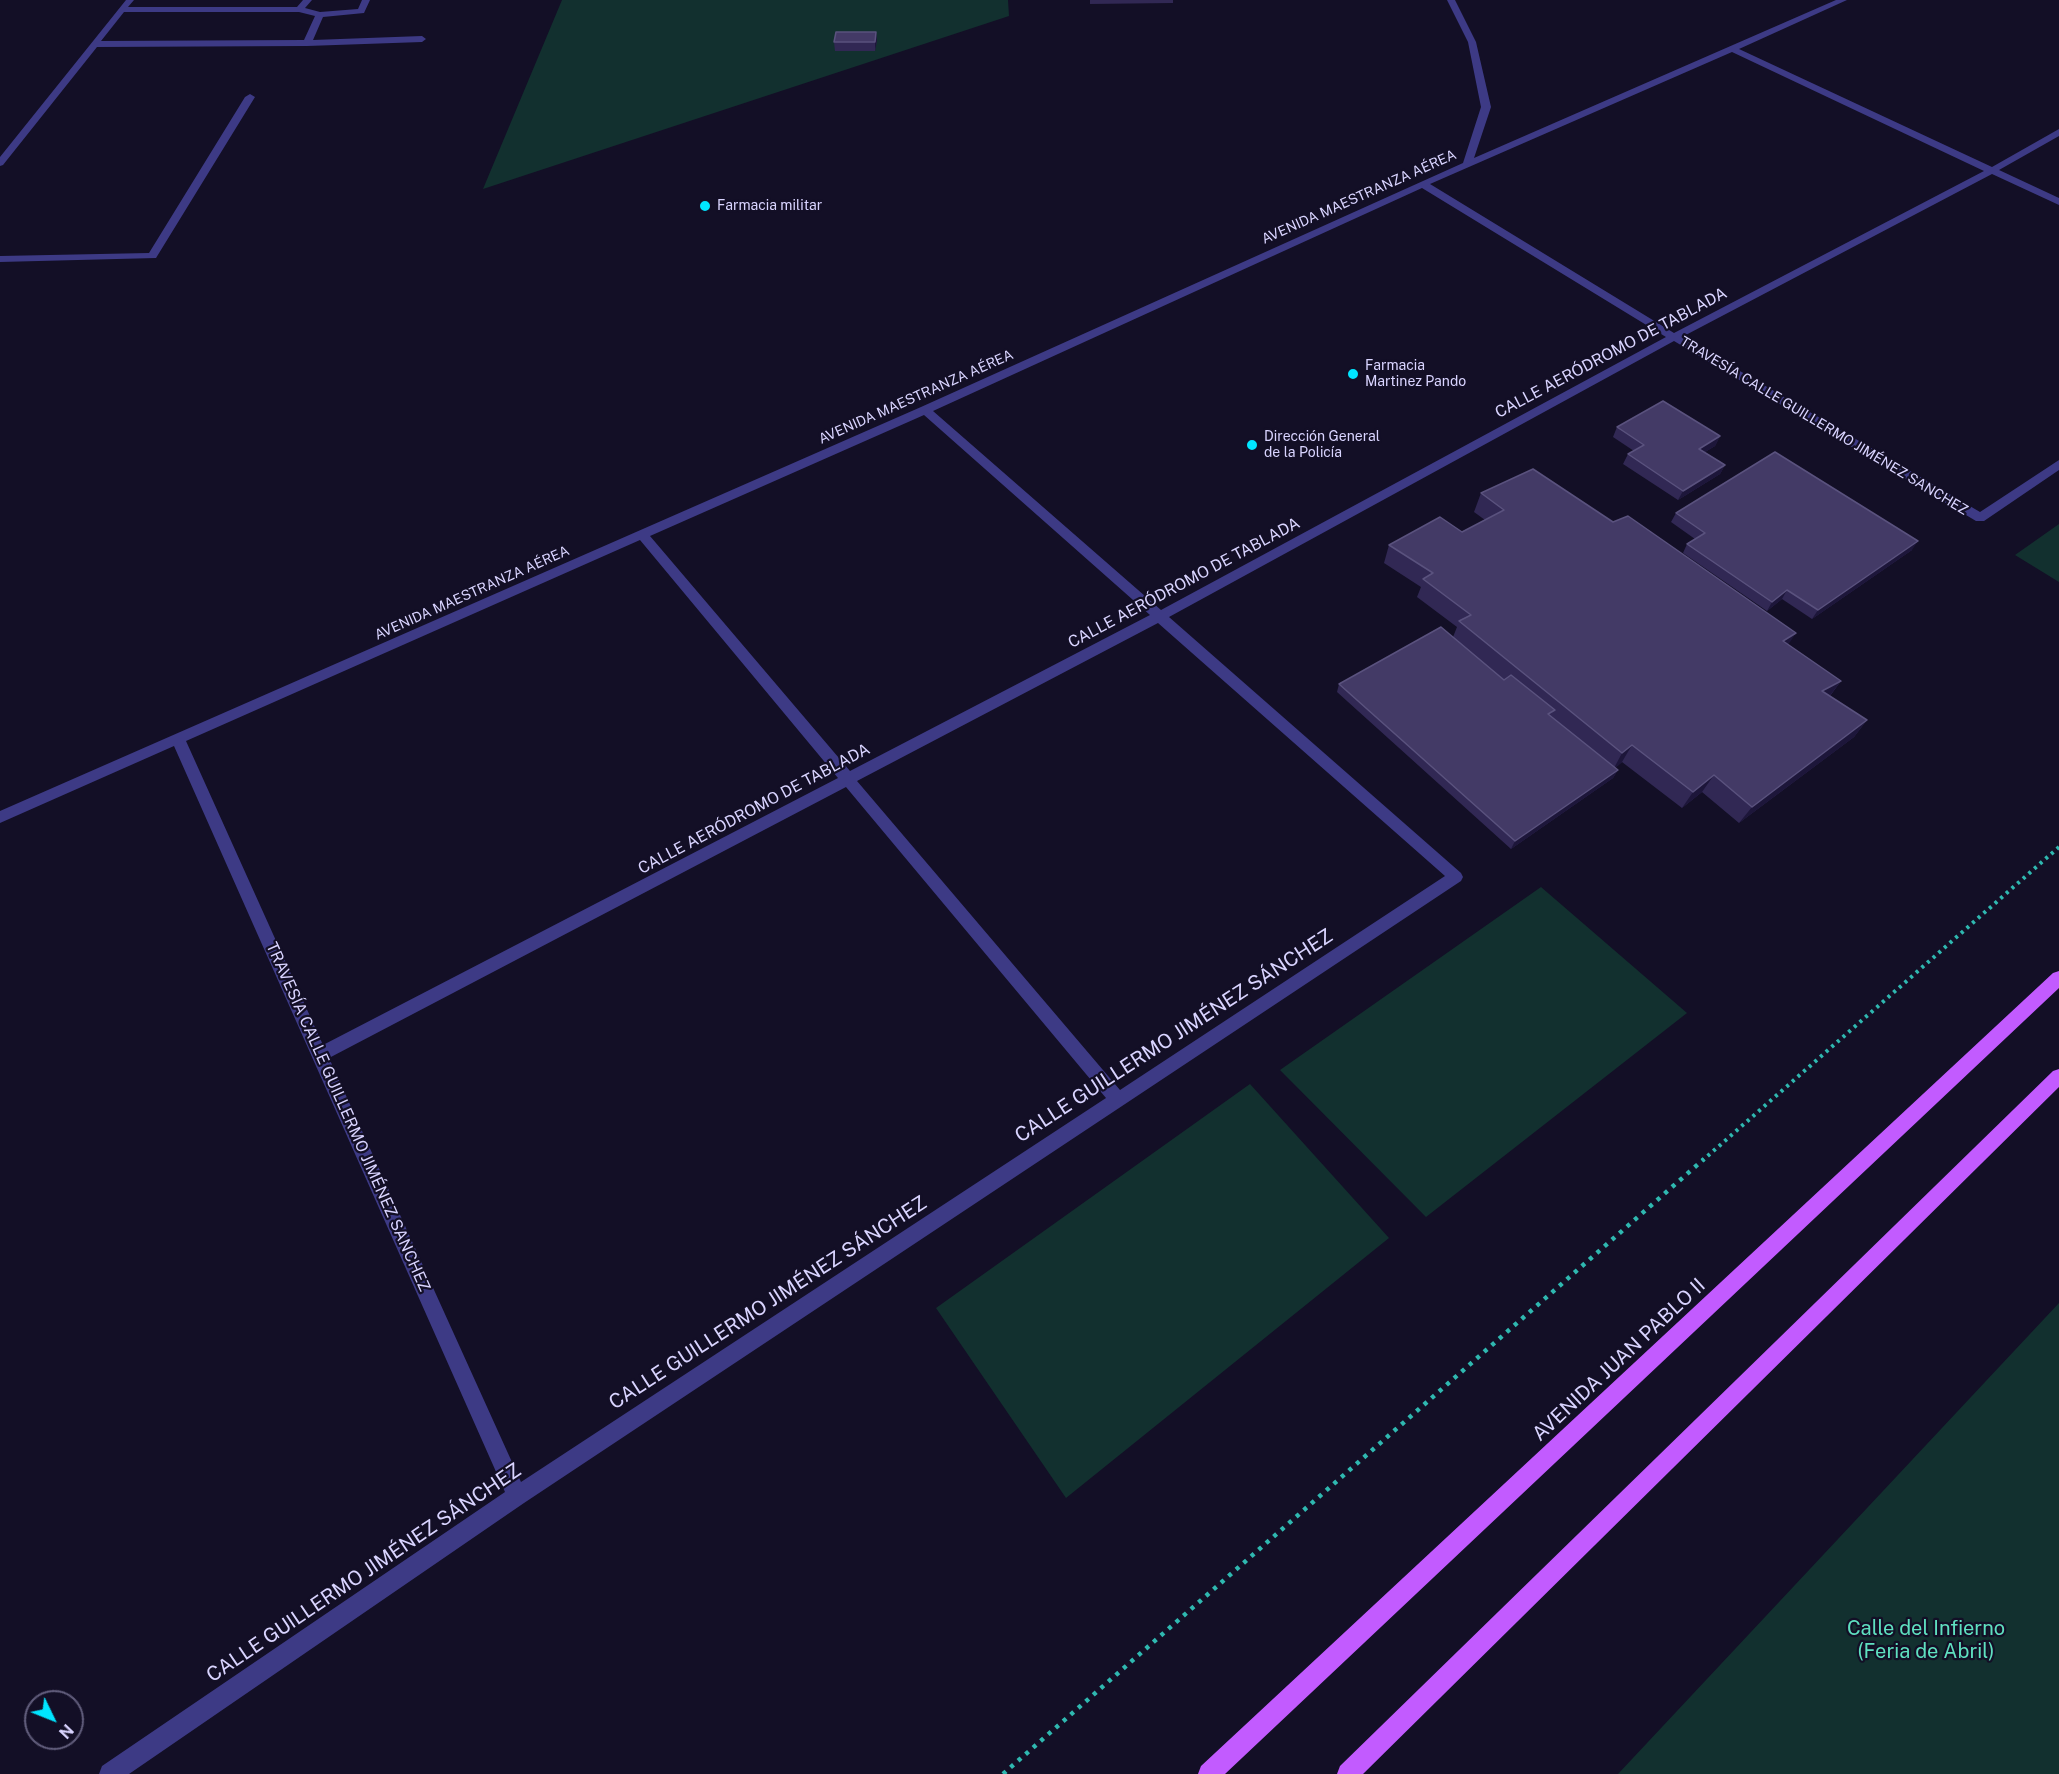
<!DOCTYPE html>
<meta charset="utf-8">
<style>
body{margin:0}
#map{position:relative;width:2059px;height:1774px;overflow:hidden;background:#130f26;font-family:"Public Sans",sans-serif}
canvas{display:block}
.north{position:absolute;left:24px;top:1690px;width:60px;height:60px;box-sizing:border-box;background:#130f26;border:2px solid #625e7d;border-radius:50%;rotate:133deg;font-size:16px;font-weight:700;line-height:24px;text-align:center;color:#d9d4ff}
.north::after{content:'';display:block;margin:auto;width:21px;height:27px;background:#00e5ff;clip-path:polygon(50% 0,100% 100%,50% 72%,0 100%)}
</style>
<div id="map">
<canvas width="2059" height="1774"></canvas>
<div class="north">N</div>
</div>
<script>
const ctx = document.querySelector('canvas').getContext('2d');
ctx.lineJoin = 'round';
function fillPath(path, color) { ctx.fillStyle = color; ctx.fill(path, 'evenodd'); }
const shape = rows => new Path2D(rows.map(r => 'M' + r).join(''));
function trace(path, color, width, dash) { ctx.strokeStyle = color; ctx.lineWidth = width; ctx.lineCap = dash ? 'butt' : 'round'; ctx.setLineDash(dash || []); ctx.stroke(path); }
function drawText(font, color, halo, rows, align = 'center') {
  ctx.font = font + ' "Public Sans",sans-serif'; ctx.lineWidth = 4.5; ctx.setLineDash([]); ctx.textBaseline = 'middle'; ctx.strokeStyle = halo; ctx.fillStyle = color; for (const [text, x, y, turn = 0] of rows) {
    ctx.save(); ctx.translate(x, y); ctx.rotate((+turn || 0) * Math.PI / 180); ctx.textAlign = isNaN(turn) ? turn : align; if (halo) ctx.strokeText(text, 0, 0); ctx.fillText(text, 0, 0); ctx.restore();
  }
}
fillPath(shape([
 [562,0,1008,0,1009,16,483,189],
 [2059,524,2059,582,2015,555],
 [1541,887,1687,1013,1426,1217,1280,1070],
 [1250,1084,1389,1238,1066,1498,936,1308],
 [2059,1303,2059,1774,1618,1774]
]), '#12302f');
trace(shape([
 [1702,1161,2059,847]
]), '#2fb8b0', 4, [3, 4.5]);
trace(shape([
 [1003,1774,1704,1159]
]), '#2fb8b0', 4.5, [4, 6]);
fillPath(shape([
 [126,0,134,0,128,7,297,7,303,0,312,0,305,8,320,12,358,9,362,0,370,0,364,13,323,17,313,40,422,36,426,39,422,42,307,46,97,47,3,165,0,166,0,157,126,0],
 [124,12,299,12,315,16,304,40,101,41,124,12],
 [1447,0,1455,0,1476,42,1491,107,1474,158,1836,0,1847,0,1739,49,1992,167,2059,129,2059,136,1999,170,2059,198,2059,205,1992,174,1682,337,1980,512,2059,460,2059,470,1984,521,1976,521,1674,341,1169,617,1461,873,1463,877,1461,881,524,1503,129,1774,99,1774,102,1766,505,1492,174,746,0,823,0,811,921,407,1463,163,1481,107,1468,42,1447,0],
 [1732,52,1984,171,1674,333,1430,184,1732,52],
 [1422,188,1666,337,1161,610,933,411,1422,188],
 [924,415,1150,615,850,771,650,536,924,415],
 [640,540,838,778,323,1045,186,741,640,540],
 [1158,623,1445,876,1120,1090,857,781,1158,623],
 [846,787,1106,1098,521,1482,329,1058,846,787],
 [250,94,255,97,156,258,0,262,0,256,149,253,245,97,250,94]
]), '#3d3a85');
fillPath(shape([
 [2059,971,2059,988,1225,1774,1198,1774,1201,1766,2053,973,2059,971],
 [2059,1069,2059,1087,1363,1774,1337,1774,1340,1766,2053,1071,2059,1069]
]), '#c25bff');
fillPath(shape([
 [1090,0,1173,0,1173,3,1090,4],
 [876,32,877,41,875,51,835,51,834,42],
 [1617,427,1720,436,1715,446,1705,452,1725,465,1720,474,1678,500,1623,464,1628,454,1634,451,1613,437],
 [1481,493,1788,645,1841,681,1830,696,1867,720,1854,737,1739,823,1702,792,1682,808,1622,762,1615,768,1618,770,1613,778,1511,849,1337,692,1339,684,1453,637,1457,627,1417,597,1421,587,1384,563,1389,545,1462,532,1485,520,1474,512],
 [1676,513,1912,550,1812,619,1782,599,1767,611,1683,553,1687,544,1695,539,1671,522]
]), '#312854');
fillPath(shape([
 [876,32,877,41,875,51,875,42],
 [1720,436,1715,446,1695,458,1699,449],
 [1725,465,1720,474,1678,500,1683,491],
 [1918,541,1912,550,1812,619,1818,610],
 [1787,590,1782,599,1767,611,1772,602],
 [1796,633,1784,651,1783,641],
 [1841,681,1828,698,1822,691],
 [1867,720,1854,737,1739,823,1752,807],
 [1632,745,1622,762,1613,770,1622,753],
 [1618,770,1613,778,1511,849,1515,841],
 [1714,775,1702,792,1682,808,1693,792]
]), '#1d163a');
const building = shape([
 [836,32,876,32,875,42,834,42,836,32],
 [1663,401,1720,436,1699,449,1725,465,1683,491,1628,454,1644,445,1617,427,1663,401],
 [1775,452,1918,541,1818,610,1787,590,1772,602,1687,544,1705,533,1676,513,1775,452],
 [1533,469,1613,522,1628,516,1796,633,1783,641,1841,681,1822,691,1867,720,1752,807,1714,775,1693,792,1632,745,1622,753,1459,621,1471,615,1423,579,1433,573,1389,545,1440,517,1462,532,1504,510,1481,493,1533,469],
 [1441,627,1504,680,1511,675,1555,710,1548,714,1618,770,1515,841,1339,684,1441,627]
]);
fillPath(building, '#433a66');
trace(building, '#5a527e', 1.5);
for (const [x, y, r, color] of [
 [705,206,6,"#00e5ff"],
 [1353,374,6,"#00e5ff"],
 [1252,445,6,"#00e5ff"]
]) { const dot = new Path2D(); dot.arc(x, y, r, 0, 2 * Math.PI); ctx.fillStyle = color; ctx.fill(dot); trace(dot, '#130f26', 2); }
drawText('14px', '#d9d4ff', '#130f26', [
 ["AVENIDA MAESTRANZA AÉREA",1359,197,-24],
 ["AVENIDA MAESTRANZA AÉREA",916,397,-24],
 ["TRAVESÍA CALLE GUILLERMO JIMÉNEZ SANCHEZ",1824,426,31],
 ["AVENIDA MAESTRANZA AÉREA",472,593,-24]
]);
drawText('14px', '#d9d4ff', '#130f26', [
 ["Farmacia militar",717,206],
 ["Farmacia",1365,366],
 ["Martinez Pando",1365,382],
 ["Dirección General",1264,437],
 ["de la Policía",1264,453]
], 'left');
drawText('16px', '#d9d4ff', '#130f26', [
 ["CALLE AERÓDROMO DE TABLADA",1611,353,-28],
 ["CALLE AERÓDROMO DE TABLADA",1184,583,-28],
 ["CALLE AERÓDROMO DE TABLADA",754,809,-28],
 ["TRAVESÍA CALLE GUILLERMO JIMÉNEZ SANCHEZ",348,1117,66]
]);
drawText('20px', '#d9d4ff', '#130f26', [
 ["CALLE GUILLERMO JIMÉNEZ SÁNCHEZ",1174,1036,-33],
 ["CALLE GUILLERMO JIMÉNEZ SÁNCHEZ",768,1303,-33],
 ["AVENIDA JUAN PABLO II",1619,1360,-43],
 ["CALLE GUILLERMO JIMÉNEZ SÁNCHEZ",364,1573,-34]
]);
drawText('20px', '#5fe0c0', '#130f26', [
 ["Calle del Infierno",1926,1629],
 ["(Feria de Abril)",1926,1652]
]);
</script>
